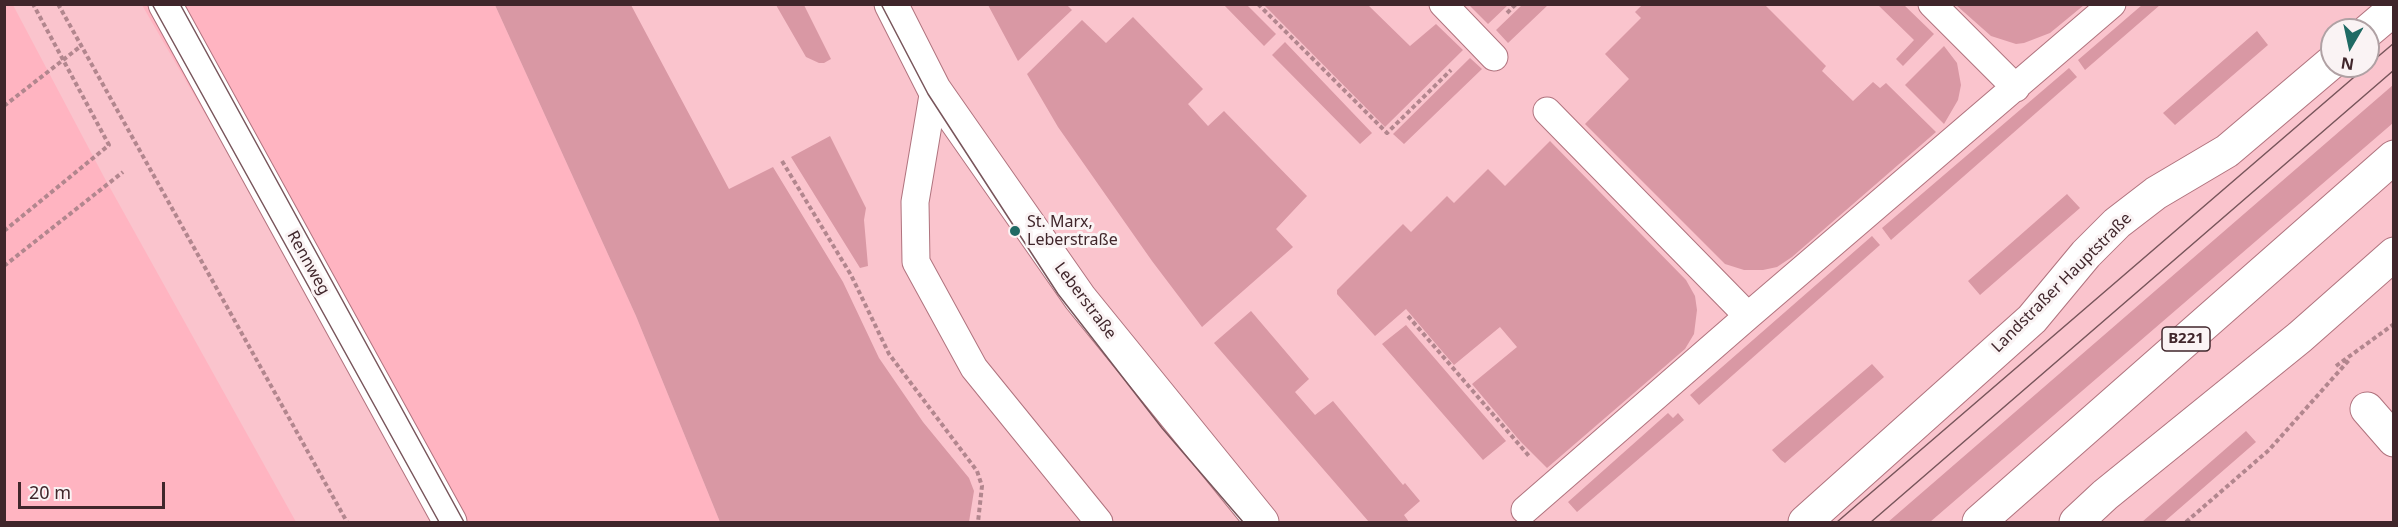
<!DOCTYPE html>
<meta charset="utf-8">
<style>
body{margin:0}
#map{position:relative;width:2398px;height:527px;overflow:hidden;background:#fac4cd;font-family:"Noto Sans",sans-serif}
canvas{display:block}
.frame{position:absolute;inset:0;border:6px solid #40262b;pointer-events:none}
.north{position:absolute;left:2320px;top:18px;width:60px;height:60px;box-sizing:border-box;background:#faf3f4;border:2px solid #b0a1a4;border-radius:50%;rotate:189deg;font-size:16px;font-weight:700;line-height:24px;text-align:center;color:#40262b}
.north::after{content:'';display:block;margin:auto;width:21px;height:27px;background:#1f6a64;clip-path:polygon(50% 0,100% 100%,50% 72%,0 100%)}
.scale{position:absolute;left:18px;top:482px;width:147px;height:27px;box-sizing:border-box;border:3px solid #40262b;border-top:0;padding-left:8px;font-size:18px;line-height:21px;white-space:nowrap;color:#40262b;-webkit-text-stroke:4px #faf3f4;paint-order:stroke}
</style>
<div id="map">
<canvas width="2398" height="527"></canvas>
<div class="frame"></div>
<div class="north">N</div>
<div class="scale">20 m</div>
</div>
<script>
const ctx = document.querySelector('canvas').getContext('2d');
ctx.lineJoin = 'round';
function fillPath(path, color) { ctx.fillStyle = color; ctx.fill(path, 'evenodd'); }
const shape = rows => new Path2D(rows.map(r => 'M' + r).join(''));
function trace(path, color, width, dash) { ctx.strokeStyle = color; ctx.lineWidth = width; ctx.lineCap = dash ? 'butt' : 'round'; ctx.setLineDash(dash || []); ctx.stroke(path); }
function drawText(font, color, halo, rows, align = 'center') {
  ctx.font = font + ' "Noto Sans",sans-serif'; ctx.lineWidth = 6; ctx.setLineDash([]); ctx.textBaseline = 'middle'; ctx.strokeStyle = halo; ctx.fillStyle = color; for (const [text, x, y, turn = 0] of rows) {
    ctx.save(); ctx.translate(x, y); ctx.rotate((+turn || 0) * Math.PI / 180); ctx.textAlign = isNaN(turn) ? turn : align; if (halo) ctx.strokeText(text, 0, 0); ctx.fillText(text, 0, 0); ctx.restore();
  }
}
fillPath(shape([
 [4,5,13,5,104,177,296,522,5,522],
 [142,5,495,5,636,316,720,522,441,522]
]), '#ffb4c1');
fillPath(shape([
 [495,5,631,5,729,189,773,167,843,282,879,358,923,422,969,478,974,491,969,522,720,522,636,316],
 [776,5,804,5,831,59,824,63,819,63,806,57],
 [988,5,1067,5,1072,10,1018,61],
 [1224,5,1247,5,1276,34,1264,46],
 [1264,5,1368,5,1410,46,1436,24,1463,50,1385,127],
 [1469,5,1508,5,1488,24],
 [1522,5,1548,5,1508,43,1496,30],
 [1765,5,1826,66,1822,71,1853,101,1873,82,1880,88,1886,83,1936,132,1792,257,1777,267,1763,270,1744,270,1725,264,1585,124,1629,79,1605,54,1641,18,1635,12,1642,5],
 [1878,5,1904,5,1934,34,1903,66,1896,59,1914,40],
 [1956,5,2084,5,2050,33,2024,43,2016,44,1991,36],
 [2142,5,2160,5,2085,70,2078,60],
 [1133,17,1203,89,1188,104,1208,126,1224,111,1307,196,1276,229,1293,247,1202,327,1152,261,1058,127,1027,74,1082,20,1106,43],
 [2257,31,2268,45,2175,125,2163,113],
 [1285,42,1372,133,1360,144,1272,55],
 [1944,46,1957,63,1961,85,1958,100,1944,124,1905,85],
 [1470,58,1482,69,1404,144,1393,134],
 [2069,68,2077,77,1891,240,1882,228],
 [2393,85,2393,123,2314,191,1930,522,1888,522],
 [830,136,866,208,864,220,868,266,860,268,791,157],
 [1550,141,1686,280,1695,296,1697,310,1694,334,1685,349,1547,468,1520,441,1472,384,1517,347,1500,327,1454,365,1406,309,1375,336,1337,294,1337,290,1403,224,1411,232,1447,196,1454,203,1488,169,1505,186],
 [2067,194,2080,208,1980,295,1968,281],
 [1872,236,1880,245,1699,405,1690,395],
 [1251,311,1309,379,1295,392,1315,415,1333,401,1403,485,1405,483,1420,501,1404,515,1409,522,1369,522,1214,343],
 [1406,325,1506,441,1483,460,1382,344],
 [1872,364,1884,377,1785,463,1781,460,1772,450],
 [1668,413,1673,418,1678,413,1684,420,1577,512,1568,502],
 [2246,431,2256,442,2164,522,2142,522]
]), '#d998a4');
const service = shape([
 [1443,4,1494,57],
 [1932,4,2016,88],
 [934,89,915,202,916,262,974,368,1099,522],
 [1547,111,1748,316],
 [1525,510,1748,316,2112,4]
]);
const minor = shape([
 [2368,31,2394,9],
 [2367,409,2394,440],
 [1805,522,2032,319,2086,254,2117,223,2156,193,2227,151,2332,62]
]);
const tertiary = shape([
 [891,4,934,89,1080,298,1262,522]
]);
const primary = shape([
 [165,4,450,522],
 [1979,522,2394,157],
 [2076,522,2105,495,2300,337,2394,254]
]);
trace(service, '#b0737e', 29);
trace(minor, '#b0737e', 35);
trace(tertiary, '#b0737e', 35);
trace(primary, '#b0737e', 35);
trace(shape([
 [58,4,347,522],
 [1258,4,1387,133,1451,70],
 [1507,13,1516,4],
 [4,106,81,46],
 [782,161,851,275,889,354,977,471,982,486,978,522],
 [4,231,109,145,33,4],
 [4,266,123,172],
 [1408,316,1529,456],
 [2336,366,2394,324],
 [2186,522,2269,450,2349,360]
]), '#b2868e', 4, [4.5, 3]);
trace(service, '#fff', 27);
trace(minor, '#fff', 33);
trace(tertiary, '#fff', 33);
trace(primary, '#fff', 33);
trace(shape([
 [152,4,439,522],
 [180,4,464,522],
 [881,4,928,94,1058,294,1162,428,1243,522],
 [2368,65,2394,43],
 [1837,522,2367,66],
 [1871,522,2394,70]
]), '#78555b', 1.5);
for (const [x, y, r, color] of [
 [1015,231,6,"#1f6a64"]
]) { const dot = new Path2D(); dot.arc(x, y, r, 0, 2 * Math.PI); ctx.fillStyle = color; ctx.fill(dot); trace(dot, '#faf3f4', 2); }
for (const [x, y, w] of [
 [2186,339,48]
]) { const box = new Path2D(); box.roundRect(x - w / 2, y - 12, w, 24, 4.5); ctx.fillStyle = '#faf3f4'; ctx.fill(box); trace(box, '#40262b', 1.5); }
drawText('bold 15px', '#40262b', null, [
 ["B221",2186,339]
]);
drawText('16px', '#40262b', '#faf3f4', [
 ["St. Marx,",1027,222],
 ["Leberstraße",1027,240]
], 'left');
drawText('16px', '#40262b', '#faf3f4', [
 ["Rennweg",308,263,61],
 ["Landstraßer Hauptstraße",2062,283,-45],
 ["Leberstraße",1085,301,53]
]);
</script>
